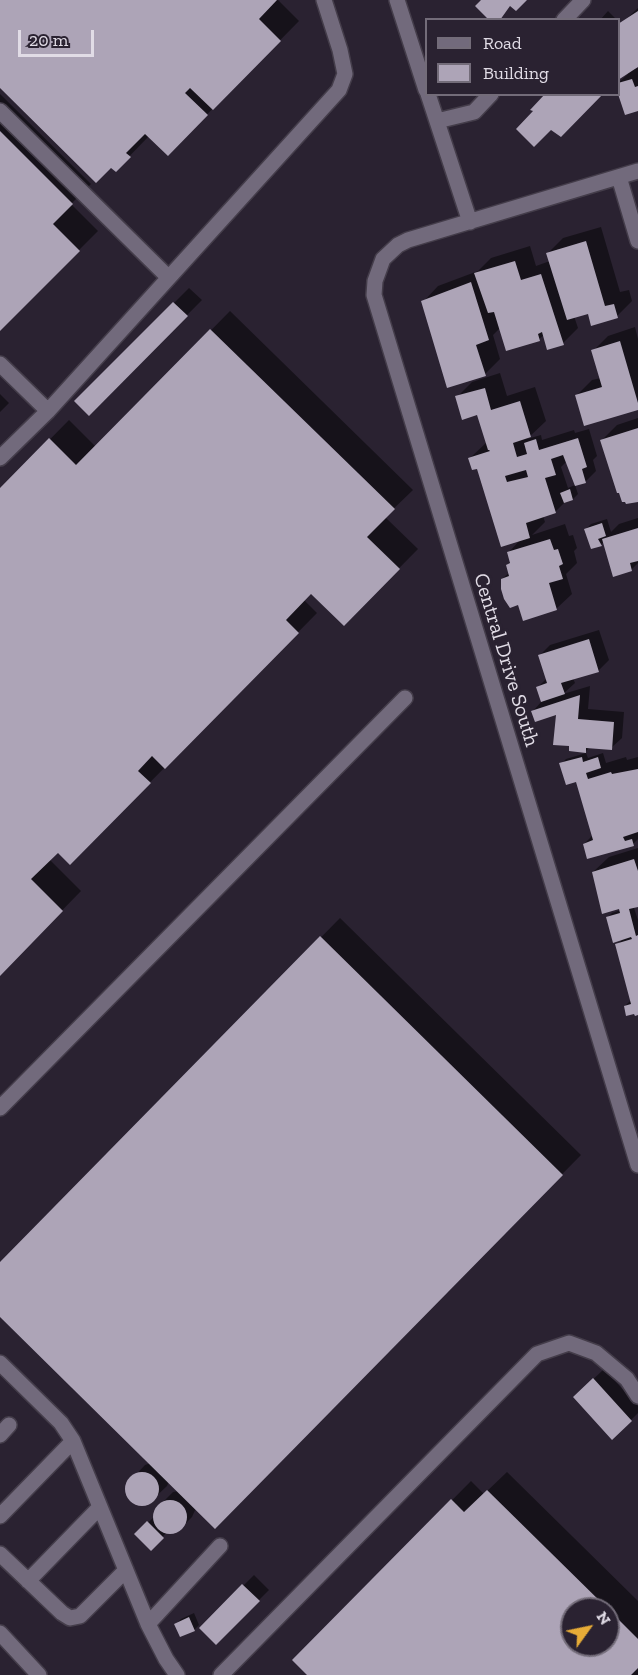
<!DOCTYPE html>
<style>
body{margin:0}
#map{position:relative;width:638px;height:1675px;overflow:hidden;background:#2a2231;font-family:"Zilla Slab",serif}
canvas{display:block}
.legend{position:absolute;left:425px;top:18px;width:195px;height:78px;box-sizing:border-box;background:#2a2231;border:2px solid #736c79;margin:0;padding:8px 10px;list-style:none;font-size:18px;color:#e1dce6}
.legend li{display:flex;align-items:center;gap:12px;height:30px}
.legend b{width:30px;border:2px solid #736c79}
.north{position:absolute;left:560px;top:1597px;width:60px;height:60px;box-sizing:border-box;background:#2a2231;border:2px solid #736c79;border-radius:50%;rotate:57deg;font-size:16px;font-weight:700;line-height:24px;text-align:center;color:#e1dce6}
.north::after{content:'';display:block;margin:auto;width:21px;height:27px;background:#e7ac37;clip-path:polygon(50% 0,100% 100%,50% 72%,0 100%)}
.scale{position:absolute;left:18px;top:30px;width:76px;height:27px;box-sizing:border-box;border:3px solid #e1dce6;border-top:0;padding-left:8px;font-size:18px;line-height:21px;white-space:nowrap;color:#e1dce6;-webkit-text-stroke:4px #2a2231;paint-order:stroke}
</style>
<div id="map">
<canvas width="638" height="1675"></canvas>
<ul class="legend">
<li><b style="height:8px;background:#726a7c"></b>Road</li>
<li><b style="height:16px;background:#ada4b7"></b>Building</li>
</ul>
<div class="north">N</div>
<div class="scale">20 m</div>
</div>
<script>
const ctx = document.querySelector('canvas').getContext('2d');
ctx.lineJoin = 'round';
function fillPath(path, color) { ctx.fillStyle = color; ctx.fill(path, 'evenodd'); }
const shape = rows => new Path2D(rows.map(r => 'M' + r).join(''));
function trace(path, color, width, dash) { ctx.strokeStyle = color; ctx.lineWidth = width; ctx.lineCap = dash ? 'butt' : 'round'; ctx.setLineDash(dash || []); ctx.stroke(path); }
function drawText(font, color, halo, rows, align = 'center') {
  ctx.font = font + ' "Zilla Slab",serif'; ctx.lineWidth = 6; ctx.setLineDash([]); ctx.textBaseline = 'middle'; ctx.strokeStyle = halo; ctx.fillStyle = color; for (const [text, x, y, turn = 0] of rows) {
    ctx.save(); ctx.translate(x, y); ctx.rotate((+turn || 0) * Math.PI / 180); ctx.textAlign = isNaN(turn) ? turn : align; if (halo) ctx.strokeText(text, 0, 0); ctx.fillText(text, 0, 0); ctx.restore();
  }
}
fillPath(shape([
 [0,0,278,0,299,21,168,154,149,136,116,170,0,86],
 [638,8,638,65,633,69,638,68,638,109,618,83,628,74,627,73,618,79,618,21,621,24],
 [608,11,617,20,600,20],
 [0,94,91,184,71,204,98,231,0,329],
 [601,227,620,292,629,290,632,301,617,316,589,312,574,316,578,328,563,343,544,335,539,339,500,328,493,335,500,359,485,374,423,302,438,286,478,271,491,258,530,246,536,266,550,261,548,253,563,238],
 [189,288,202,300,89,414,76,401],
 [230,311,413,490,385,517,418,549,344,624,311,592,304,600,317,613,184,748,70,863,58,851,49,859,81,891,0,974,0,490,69,420,96,447],
 [635,327,638,339,638,408,577,395,592,380,601,378,593,351,608,336],
 [500,373,507,396,535,387,546,421,527,439,541,435,542,440,574,430,575,433,589,429,597,456,593,460,596,471,586,481,576,484,566,462,561,467,568,488,575,485,578,494,573,499,567,500,555,512,543,516,545,522,532,535,565,524,569,536,573,535,577,548,574,551,577,563,566,574,572,594,556,609,519,604,502,579,510,572,507,565,511,561,509,552,521,539,478,467,470,458,487,442,478,413,457,397,472,382],
 [0,394,9,403,0,412],
 [638,418,638,500,602,440,617,425],
 [638,518,638,563,631,570,604,541,601,545,586,529,591,524,607,519,611,532,619,524],
 [599,630,609,660,598,671,573,678,575,683,563,694,590,686,588,709,624,712,622,738,611,748,590,747,586,751,571,750,558,713,533,711,542,701,538,687,547,678,540,655,550,645],
 [586,753,588,758,603,753,606,763,626,757,627,760,638,757,638,839,633,844,584,844,593,835,577,780,561,764,566,759],
 [638,848,638,905,634,908,638,920,638,1014,625,1006,631,1000,617,945,624,938,607,918,612,913,621,910,593,872,609,857],
 [340,918,581,1155,215,1526,196,1508,192,1517,181,1528,174,1532,167,1532,151,1549,136,1534,154,1517,156,1509,173,1492,179,1491,169,1481,167,1486,148,1504,141,1505,132,1501,127,1489,129,1482,145,1465,151,1463,0,1315,0,1264],
 [604,1369,638,1406,638,1413,631,1420,585,1387],
 [507,1472,638,1601,638,1675,309,1675,294,1660,471,1481,484,1494],
 [572,1609,608,1609,608,1645,572,1645],
 [254,1575,269,1590,216,1643,201,1628],
 [194,1613,199,1625,194,1630,176,1624,181,1619]
]), '#0007');
fillPath(shape([
 [0,0,277,0,259,19,281,41,213,110,190,88,185,93,208,115,168,156,145,134,126,153,131,157,116,172,111,168,96,183,0,88],
 [481,0,527,0,516,11,510,6,500,20,489,20,475,6],
 [638,11,638,67,618,80,618,24],
 [632,79,635,87,638,86,638,111,625,115,618,94,618,83],
 [545,94,603,94,561,137,551,130,534,147,516,129,533,111,530,110],
 [0,131,73,204,53,224,80,251,0,331],
 [586,241,605,306,614,304,618,318,591,326,588,314,567,320,546,253],
 [515,261,521,280,541,274,564,345,547,350,542,332,538,334,540,341,506,351,494,312,488,313,474,273],
 [471,282,489,340,476,345,486,376,447,388,421,301],
 [173,302,188,316,89,416,74,401],
 [210,329,395,509,367,537,400,569,344,626,311,594,286,620,299,633,165,769,152,756,138,771,151,783,70,865,58,853,31,879,63,911,0,976,0,488,49,438,76,465],
 [620,341,638,403,638,410,584,426,575,395,602,387,591,350],
 [485,388,491,410,520,401,531,437,513,443,517,457,527,454,524,443,536,439,539,450,578,438,587,467,582,469,586,483,575,486,563,455,551,459,556,475,545,478,556,513,526,523,530,538,501,547,477,469,472,470,468,458,490,451,489,450,488,450,477,415,462,420,455,396],
 [526,470,528,477,507,482,505,476],
 [638,428,638,502,626,504,625,502,622,502,619,493,617,493,600,440],
 [570,489,573,500,564,503,560,493],
 [602,523,606,536,598,539,602,546,591,549,584,529],
 [638,528,638,561,630,563,632,571,613,577,602,539],
 [550,539,554,550,558,549,563,564,559,566,563,579,549,583,557,610,523,621,518,605,510,608,504,599,501,589,501,579,509,576,506,565,510,563,507,552],
 [589,639,599,672,561,683,565,694,541,702,536,687,547,683,538,655],
 [580,695,578,719,614,722,612,750,586,748,586,753,569,751,569,746,553,745,556,715,535,722,531,711],
 [582,757,583,762,598,757,601,768,586,773,588,779,611,772,612,774,638,769,638,832,623,837,625,841,632,839,634,846,587,859,583,844,593,840,576,782,566,785,559,763],
 [634,859,638,871,638,907,629,909,636,936,638,935,638,1015,635,1016,634,1014,626,1016,624,1006,631,1004,615,944,632,939,631,937,613,943,606,917,620,913,619,909,602,914,592,872],
 [320,936,563,1175,215,1529,0,1317,0,1262],
 [593,1378,632,1421,612,1440,573,1397],
 '125 1489a17 17 0 1 1 34 0a17 17 0 1 1-34 0Z',
 [487,1490,608,1609,572,1609,572,1645,608,1645,608,1609,638,1639,638,1668,631,1675,307,1675,292,1660,451,1499,464,1512],
 '153 1517a17 17 0 1 1 34 0a17 17 0 1 1-34 0Z',
 [147,1521,164,1538,151,1551,134,1534],
 [242,1584,260,1601,216,1645,199,1628],
 [189,1617,195,1631,180,1637,174,1624]
]), '#ada4b7');
const minor = shape([
 [397,0,426,90],
 [564,20,583,0],
 [428,94,470,222],
 [0,111,168,277],
 [437,121,474,112,491,94],
 [638,171,408,240,398,245,383,259,375,281,374,295,638,1165],
 [619,177,638,241],
 [0,364,48,411],
 [0,458,48,411,339,90,345,74,340,50,324,0],
 [0,1108,405,698],
 [0,1363,61,1423,73,1441,148,1624,166,1659,177,1675],
 [0,1435,9,1425],
 [0,1516,73,1441],
 [0,1554,62,1613,70,1618,80,1616,126,1570],
 [28,1581,100,1507],
 [148,1624,220,1546],
 [0,1633,39,1675],
 [221,1675,537,1354,569,1343,596,1353,627,1379,638,1396]
]);
trace(minor, '#443d4a', 18);
trace(minor, '#726a7c', 15);
drawText('21px', '#e1dce6', '#2a2231', [
 ["Central Drive South",506,660,73]
]);
</script>
